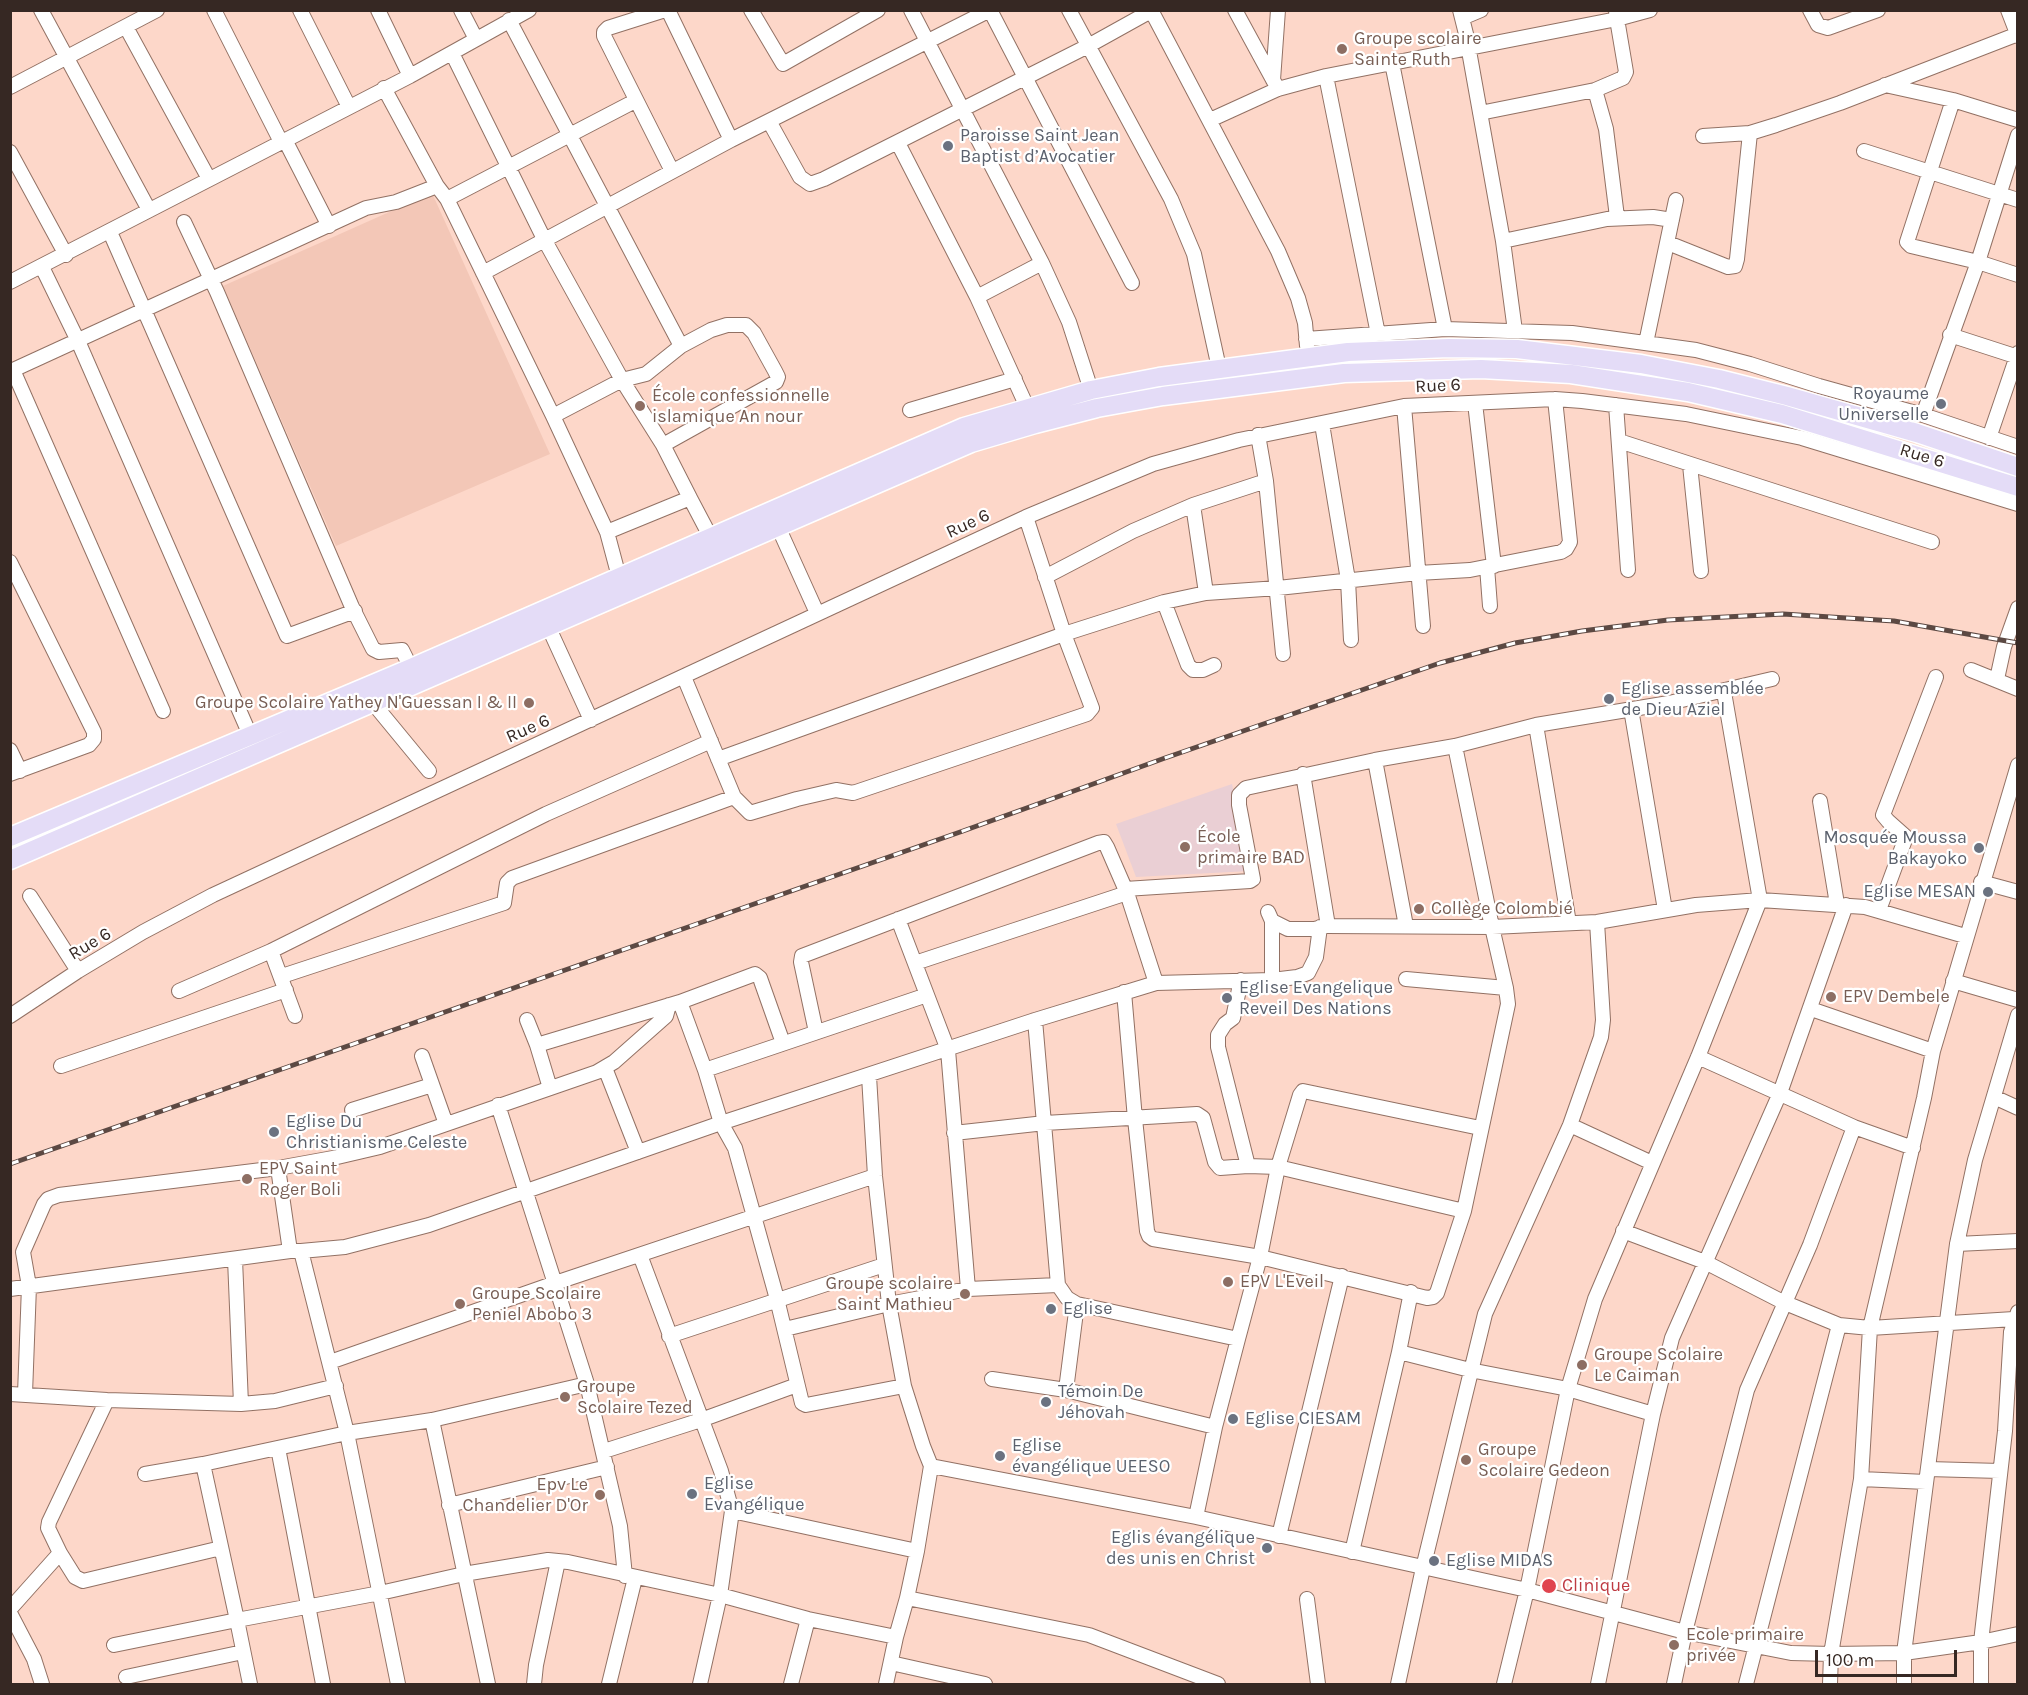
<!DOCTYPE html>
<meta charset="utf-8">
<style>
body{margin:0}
#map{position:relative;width:2028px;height:1695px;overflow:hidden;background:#fdd7c9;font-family:Karla,sans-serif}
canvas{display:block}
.frame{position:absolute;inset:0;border:12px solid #362823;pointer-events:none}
.scale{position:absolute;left:1815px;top:1650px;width:142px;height:27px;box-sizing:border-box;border:3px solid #362823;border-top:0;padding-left:8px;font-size:18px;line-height:21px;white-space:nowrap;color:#362823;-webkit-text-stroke:4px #fff;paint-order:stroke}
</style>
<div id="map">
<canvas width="2028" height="1695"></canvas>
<div class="frame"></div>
<div class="scale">100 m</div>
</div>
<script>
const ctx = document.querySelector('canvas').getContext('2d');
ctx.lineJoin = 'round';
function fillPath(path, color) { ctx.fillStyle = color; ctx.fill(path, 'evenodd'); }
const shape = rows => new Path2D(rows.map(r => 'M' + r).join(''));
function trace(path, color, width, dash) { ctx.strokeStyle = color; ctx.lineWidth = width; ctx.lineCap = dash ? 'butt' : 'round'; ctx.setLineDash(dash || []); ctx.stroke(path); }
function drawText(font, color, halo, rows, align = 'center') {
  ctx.font = font + ' Karla,sans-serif'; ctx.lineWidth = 4.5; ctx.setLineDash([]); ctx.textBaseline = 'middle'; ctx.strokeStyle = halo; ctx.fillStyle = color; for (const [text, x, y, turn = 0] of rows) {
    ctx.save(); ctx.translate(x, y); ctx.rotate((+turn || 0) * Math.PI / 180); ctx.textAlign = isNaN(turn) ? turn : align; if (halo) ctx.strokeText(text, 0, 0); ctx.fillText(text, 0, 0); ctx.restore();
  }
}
fillPath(shape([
 [432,193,550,454,336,546,223,286]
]), '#f3c7b7');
fillPath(shape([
 [1232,784,1250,871,1136,877,1116,824]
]), '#eacfd4');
const minor = shape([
 [41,10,149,210],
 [214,10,281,142],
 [300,10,349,107],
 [378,10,410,76],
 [461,10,476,39],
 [665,10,608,28,604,32,604,36,672,171],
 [668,10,731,140],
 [751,10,783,64,878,10],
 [911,10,1042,263,1069,322,1091,390],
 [1069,10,1171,199,1194,254,1219,368],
 [1151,10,1278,251,1298,298,1305,323,1307,346],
 [1235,10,1278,89],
 [1460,10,1466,34,1503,241,1515,331],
 [1810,10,1818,25,1828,28,1878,10],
 [2008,10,2018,36],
 [1462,18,1481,10],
 [509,20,681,346],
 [126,27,209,179],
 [452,53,544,239,622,380,663,445,690,498],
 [1392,63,1445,329],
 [1326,76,1378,334],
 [1273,80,1278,10],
 [1885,85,1953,100,2018,120],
 [10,87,157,10],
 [384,88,437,186,447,199,553,416,607,532,619,577],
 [1595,90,1606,129,1617,217],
 [1953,100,1907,242,1911,246,1978,262,2018,275],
 [1480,113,1595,90,1623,78,1626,72,1616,13],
 [1210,120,1278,89,1326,76,1617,19,1650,10],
 [769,121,800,177,810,184,824,179,1088,46,1151,11],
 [1703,136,1750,133,1776,125,1840,103,2018,34],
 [285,140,329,226],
 [898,143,977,297,1027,407],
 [1864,151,2018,200],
 [10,152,66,255],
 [447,199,635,101],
 [184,222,217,292,352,607,373,649,379,652,402,650,411,668],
 [110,232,287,636,355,611],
 [1503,241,1607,219,1653,217,1672,220],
 [1668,243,1728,267,1735,266,1737,259,1750,133],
 [42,267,78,341,250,735],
 [483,273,731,140,990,10,1132,283],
 [10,282,410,76,529,10],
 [977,297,1042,263],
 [1950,335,2018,357],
 [1306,339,1445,329,1572,333,1696,350,1750,364,1819,386,1923,415,2018,447],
 [1646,343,1676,200],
 [1475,403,1494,566],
 [1616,405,1628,570],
 [1404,406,1423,626],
 [910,410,1015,379],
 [1923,415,1978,262,2018,135],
 [553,416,622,380,646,374,681,346,711,330,727,325,746,325,754,333,775,371,778,377,776,382,663,445],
 [1322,424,1348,580,1351,640],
 [1258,435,1266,481,1283,654],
 [1989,438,2018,353],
 [1619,441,1932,542],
 [1690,465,1701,571],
 [775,520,817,613],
 [607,532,690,498,710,536],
 [10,562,94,732,94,739,89,745,10,774],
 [1487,567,1490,606],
 [1045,577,1133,531,1193,505],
 [1206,593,1193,505,1266,481],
 [1164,602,1188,665,1193,670,1203,670,1214,665],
 [548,626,591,720],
 [1971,670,2018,689],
 [684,677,734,797,750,813,797,799,836,790,853,793,1087,714,1092,708,1064,634,1026,517],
 [1997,679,2004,647,2018,608],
 [373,703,429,771],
 [1631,709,1665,910],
 [163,711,13,370,366,208,396,202,437,186],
 [1536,725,1569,923],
 [10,750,20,771],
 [718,759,1064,634,1164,602,1206,593,1278,588,1418,573,1470,570,1561,552,1566,549,1570,542,1555,399],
 [1375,760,1406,926],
 [1303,774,1328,926,1492,927,1597,922,1696,905,1760,900,1865,907,1965,936],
 [1820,801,1837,904],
 [1981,882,2018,892],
 [1125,889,1250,881,1253,879,1239,805,1239,795,1246,788,1375,760,1455,746,1536,725,1669,703,1772,679],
 [1127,893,1156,983],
 [30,896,78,971],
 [1879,910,1906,837,1888,821,1883,815,1936,677],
 [1268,912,1272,921,1288,929,1314,929,1327,926],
 [898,919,948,1050,968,1289],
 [271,951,295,1016],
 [282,976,504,903,507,883,512,878,734,797],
 [1406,979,1506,988],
 [1241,980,1233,1018,1225,1024,1218,1035,1218,1047,1248,1166],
 [1272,980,1272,921],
 [1953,981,2018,1000],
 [179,991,271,951,546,814,711,741],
 [1124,992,1135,1119,1147,1231,1149,1236,1153,1239,1260,1257,1427,1298,1433,1297,1437,1293,1464,1211,1508,1004,1506,988,1492,927,1455,746],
 [680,1002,755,974,760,978,783,1043],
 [1811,1009,1933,1051],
 [10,1016,78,971,143,932,213,895,1026,517,1153,464,1239,440,1404,406,1555,399,1582,401,1686,414,1802,438,2018,504],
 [527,1020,537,1045,550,1088],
 [1035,1020,1058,1285,1067,1298,1077,1304,1238,1339,1260,1257,1278,1167,1300,1095,1303,1091,1480,1128],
 [816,1032,801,962,802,956,1098,843,1104,842,1107,847,1127,893,915,963],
 [537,1045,680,1002,705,1070,721,1123,735,1148,777,1299,802,1403,806,1405,904,1386],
 [422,1056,446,1124],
 [1698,1057,1854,1127,1913,1148],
 [61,1066,286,990],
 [605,1068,638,1152],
 [705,1070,927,995],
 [869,1076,875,1176,889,1304,904,1386,923,1446,931,1466,917,1551,907,1598,896,1637,886,1684],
 [1994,1097,2018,1108],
 [498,1105,587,1384,620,1526,625,1576],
 [352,1110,432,1085],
 [1570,1125,1652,1163],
 [954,1133,1045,1123,1197,1114,1203,1118,1215,1162,1220,1168,1248,1166,1278,1167,1464,1211],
 [278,1168,290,1251,301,1251,347,1433,398,1684],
 [1623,1231,1705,1262,1783,1302,1839,1325,1870,1328,2014,1319],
 [1957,1244,2018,1241],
 [301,1251,345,1247,429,1225,721,1123,1035,1020,1156,983,1272,980,1297,977,1308,973,1316,957,1320,927],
 [640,1255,721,1471,732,1511],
 [235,1259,241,1404],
 [10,1289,290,1251],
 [785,1329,889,1304,968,1289,1058,1285],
 [669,1336,884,1265],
 [1399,1352,1470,1370,1568,1389,1653,1414],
 [330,1362,555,1283,875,1176],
 [992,1379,1066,1390,1215,1427],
 [1066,1390,1077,1304],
 [10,1394,107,1400,241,1404,275,1401,336,1386],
 [25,1394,29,1286,23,1252,44,1204,48,1199,59,1195,278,1168,333,1158,380,1147,597,1072,614,1062,666,1016,669,1005],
 [107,1400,49,1522,48,1528,60,1553,75,1577,83,1581,221,1548],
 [432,1420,488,1684],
 [278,1448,323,1684],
 [604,1451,701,1420,797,1385],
 [931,1466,1196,1517,1527,1590,1685,1632,1791,1653,1831,1654,1904,1653,1981,1642,2018,1634],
 [1928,1469,2000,1471],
 [145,1474,203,1464,347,1433,432,1420,587,1384],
 [1861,1479,1926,1482],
 [449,1505,607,1467],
 [1196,1517,1215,1427,1238,1339],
 [1279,1536,1342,1276],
 [1352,1552,1399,1352,1411,1292],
 [907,1598,1089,1635,1218,1684],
 [1307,1599,1318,1684],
 [10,1609,60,1553],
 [10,1613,34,1659,42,1684],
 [114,1645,237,1620,203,1464],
 [891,1663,985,1684],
 [126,1677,243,1652],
 [250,1684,237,1620,380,1593,464,1574,548,1560,568,1562,720,1595,808,1619,896,1637],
 [534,1684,536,1665,558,1561],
 [609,1684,635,1578],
 [700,1684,720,1595,732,1511,917,1551],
 [791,1684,808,1619],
 [1398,1684,1423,1568,1485,1314,1570,1125,1601,1037,1603,1020,1597,922],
 [1504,1684,1527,1590,1568,1389,1595,1299,1698,1057,1760,900,1724,692],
 [1598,1684,1653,1414,1672,1338,1780,1093,1846,905],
 [1674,1684,1685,1632,1747,1390,1810,1245,1854,1127],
 [1746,1684,1839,1325],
 [1830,1684,1831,1654,1861,1479,1870,1328,1924,1098,1933,1051,2018,765],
 [1904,1684,1904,1653,1957,1244,1975,1160,2018,1015],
 [1981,1684,1981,1642,2005,1431,2011,1332,2018,1312]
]);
const major = shape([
 [10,837,411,668,964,427,1091,390,1159,377,1348,352,1449,348,1517,349,1641,364,1719,379,1787,396,1917,433,2018,467],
 [10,860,971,443,1035,424,1097,408,1163,396,1344,373,1481,369,1571,374,1688,392,1782,414,2018,487]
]);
trace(minor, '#927164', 16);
trace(major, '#fff', 21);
trace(minor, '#fff', 14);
trace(major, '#e4dcf7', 18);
const rail = shape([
 [10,1164,963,831,1165,758,1440,663,1515,643,1582,631,1668,620,1783,614,1894,621,2018,643]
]);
trace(rail, '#5c4943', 5);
trace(rail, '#fff', 3, [9]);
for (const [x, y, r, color] of [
 [1342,49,6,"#8d6e63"],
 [948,146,6,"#6b7280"],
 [1941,404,6,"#6b7280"],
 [640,406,6,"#8d6e63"],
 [1609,699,6,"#6b7280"],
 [529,703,6,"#8d6e63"],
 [1185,847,6,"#8d6e63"],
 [1979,848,6,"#6b7280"],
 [1988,892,6,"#6b7280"],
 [1419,909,6,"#8d6e63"],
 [1831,997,6,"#8d6e63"],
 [1227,998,6,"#6b7280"],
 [274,1132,6,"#6b7280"],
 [247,1179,6,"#8d6e63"],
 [1228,1282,6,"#8d6e63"],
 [965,1294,6,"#8d6e63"],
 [460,1304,6,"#8d6e63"],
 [1051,1309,6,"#6b7280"],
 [1582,1365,6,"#8d6e63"],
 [565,1397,6,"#8d6e63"],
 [1046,1402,6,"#6b7280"],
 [1233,1419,6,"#6b7280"],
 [1000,1456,6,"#6b7280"],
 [1466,1460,6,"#8d6e63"],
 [692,1494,6,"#6b7280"],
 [600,1495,6,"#8d6e63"],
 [1267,1548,6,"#6b7280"],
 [1434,1561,6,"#6b7280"],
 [1549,1586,8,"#e0444e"],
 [1674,1645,6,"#8d6e63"]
]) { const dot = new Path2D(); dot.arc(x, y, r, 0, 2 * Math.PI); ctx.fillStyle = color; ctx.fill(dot); trace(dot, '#fff', 2); }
drawText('18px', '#785e54', '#fff', [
 ["Groupe scolaire",1354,39],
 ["Sainte Ruth",1354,60],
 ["École confessionnelle",652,396],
 ["islamique An nour",652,417],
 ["Groupe Scolaire Yathey N'Guessan I & II",517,703,"right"],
 ["École",1197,837],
 ["primaire BAD",1197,858],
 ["Collège Colombié",1431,909],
 ["EPV Dembele",1843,997],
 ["EPV Saint",259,1169],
 ["Roger Boli",259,1190],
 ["EPV L'Eveil",1240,1282],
 ["Groupe scolaire",953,1284,"right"],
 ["Saint Mathieu",953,1305,"right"],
 ["Groupe Scolaire",472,1294],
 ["Peniel Abobo 3",472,1315],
 ["Groupe Scolaire",1594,1355],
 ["Le Caiman",1594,1376],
 ["Groupe",577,1387],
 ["Scolaire Tezed",577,1408],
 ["Groupe",1478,1450],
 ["Scolaire Gedeon",1478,1471],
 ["Epv Le",588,1485,"right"],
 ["Chandelier D'Or",588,1506,"right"],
 ["Ecole primaire",1686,1635],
 ["privée",1686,1656]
], 'left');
drawText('18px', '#5b616d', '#fff', [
 ["Paroisse Saint Jean",960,136],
 ["Baptist d’Avocatier",960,157],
 ["Royaume",1929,394,"right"],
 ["Universelle",1929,415,"right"],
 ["Eglise assemblée",1621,689],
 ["de Dieu Aziel",1621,710],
 ["Mosquée Moussa",1967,838,"right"],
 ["Bakayoko",1967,859,"right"],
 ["Eglise MESAN",1976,892,"right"],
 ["Eglise Evangelique",1239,988],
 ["Reveil Des Nations",1239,1009],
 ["Eglise Du",286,1122],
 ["Christianisme Celeste",286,1143],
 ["Eglise",1063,1309],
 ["Témoin De",1058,1392],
 ["Jéhovah",1058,1413],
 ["Eglise CIESAM",1245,1419],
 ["Eglise",1012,1446],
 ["évangélique UEESO",1012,1467],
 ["Eglise",704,1484],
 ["Evangélique",704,1505],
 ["Eglis évangélique",1255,1538,"right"],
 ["des unis en Christ",1255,1559,"right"],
 ["Eglise MIDAS",1446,1561]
], 'left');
drawText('18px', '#362823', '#fff', [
 ["Rue 6",1438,386,-3],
 ["Rue 6",1922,456,17],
 ["Rue 6",968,524,-25],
 ["Rue 6",528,729,-24],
 ["Rue 6",90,944,-31]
]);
drawText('18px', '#be3a42', '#fff', [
 ["Clinique",1562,1586]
], 'left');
</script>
